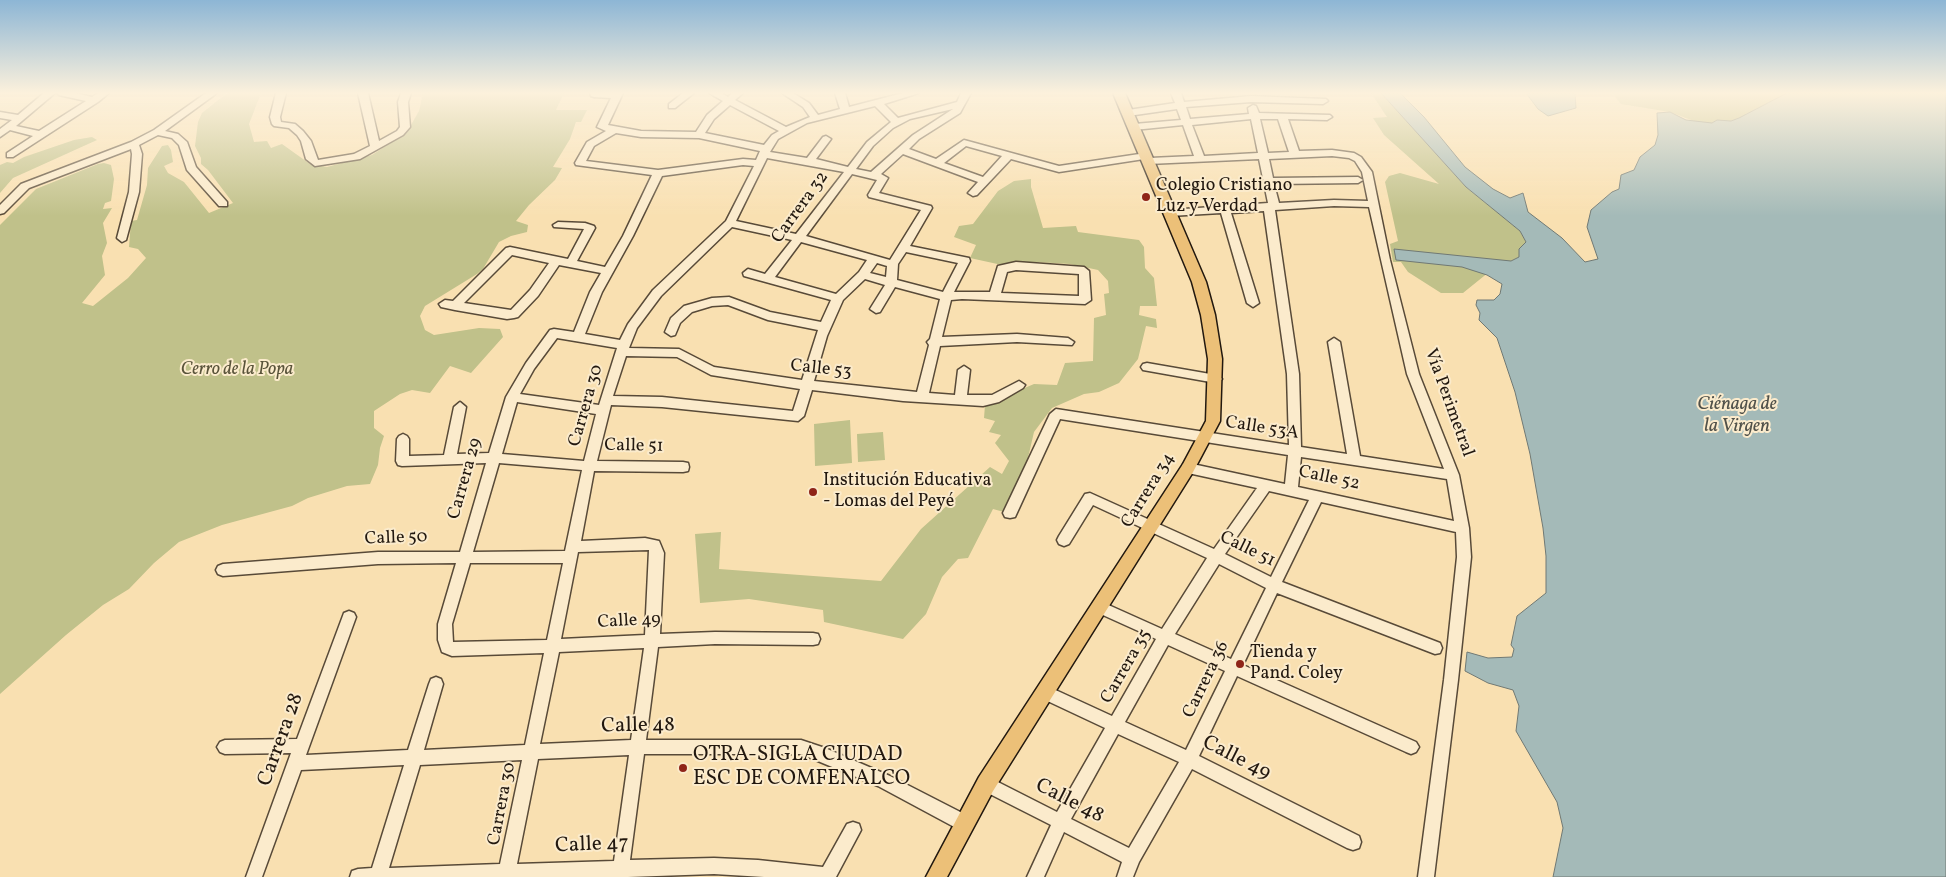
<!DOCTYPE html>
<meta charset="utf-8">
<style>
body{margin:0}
canvas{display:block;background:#f9e0b1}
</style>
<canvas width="1946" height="877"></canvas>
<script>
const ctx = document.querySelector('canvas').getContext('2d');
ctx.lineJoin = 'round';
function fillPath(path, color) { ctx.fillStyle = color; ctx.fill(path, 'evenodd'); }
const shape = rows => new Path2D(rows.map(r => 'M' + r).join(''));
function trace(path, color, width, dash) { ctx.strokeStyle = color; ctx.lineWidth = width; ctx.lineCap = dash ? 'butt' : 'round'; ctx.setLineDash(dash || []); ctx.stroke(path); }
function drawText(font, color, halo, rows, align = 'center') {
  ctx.font = font + ' Vollkorn,serif'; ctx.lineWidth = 4; ctx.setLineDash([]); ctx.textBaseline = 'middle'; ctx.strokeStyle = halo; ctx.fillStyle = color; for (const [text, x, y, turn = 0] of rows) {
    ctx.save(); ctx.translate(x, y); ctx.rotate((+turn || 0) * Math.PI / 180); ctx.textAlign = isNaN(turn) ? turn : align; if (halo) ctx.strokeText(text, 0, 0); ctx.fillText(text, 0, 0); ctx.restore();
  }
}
fillPath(shape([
 [227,93,261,93,249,124,254,142,267,141,271,148,282,144,310,164,327,167,372,155,407,132,419,111,423,93,564,93,556,110,587,110,581,122,576,122,570,139,553,167,562,168,555,180,529,205,516,221,528,225,527,232,511,236,499,242,483,269,477,274,425,306,420,316,425,330,434,335,479,328,500,329,503,337,471,373,450,366,430,393,412,390,400,394,374,411,374,428,384,436,380,448,378,465,370,484,347,486,308,498,292,506,222,525,179,542,154,563,129,589,103,605,66,635,0,694,0,225,36,189,98,164,104,163,111,165,114,179,112,194,111,201,105,203,103,209,112,208,103,223,107,243,102,256,105,275,82,303,93,306,128,278,146,258,138,249,129,247,131,221,137,220,147,185,148,168,162,146,168,145,171,150,173,162,164,166,168,173,184,182,209,213,233,203,208,170,201,164,201,158,195,146,198,122,202,113],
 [1371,93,1381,93,1466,187,1520,231,1526,242,1519,257,1489,272,1463,293,1441,293,1408,272,1401,262,1393,262,1390,244,1398,241,1385,182,1389,176,1400,173,1439,184,1384,135,1373,118,1387,117],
 [1612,93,1787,93,1739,118,1731,121,1717,120,1712,123,1699,123,1670,112,1621,104],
 [92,137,97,140,13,178,0,193,0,165,7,162,13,163,24,157,74,140],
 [1031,179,1031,187,1043,228,1076,226,1078,232,1139,240,1144,247,1145,268,1154,278,1157,306,1140,306,1139,315,1156,319,1157,328,1146,326,1138,359,1119,383,1099,392,1084,394,1052,408,1034,432,1024,475,1004,512,993,509,968,558,958,559,942,577,926,614,903,639,824,622,823,610,749,599,700,603,695,534,721,532,719,569,881,581,921,529,990,467,1002,474,1009,461,995,443,1001,435,989,432,995,421,984,418,985,405,1034,384,1057,385,1065,363,1093,361,1094,318,1106,315,1104,294,1109,293,1108,281,1098,270,1070,264,1037,262,1002,265,970,258,976,245,954,237,959,226,973,224,998,191,1014,181],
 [850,420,852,463,815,466,814,424],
 [883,432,885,460,858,462,857,434]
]), '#c0c18a');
const water = shape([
 [1381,93,1400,93,1424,117,1465,167,1493,189,1510,198,1523,193,1528,212,1562,238,1585,262,1598,259,1587,227,1591,210,1612,192,1619,189,1621,175,1634,170,1640,157,1655,145,1658,135,1657,113,1670,112,1686,120,1712,123,1717,120,1731,121,1739,118,1787,93,1946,93,1946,877,1553,877,1563,828,1557,802,1516,731,1519,706,1513,690,1488,683,1465,671,1467,652,1488,658,1512,657,1514,649,1511,645,1517,616,1546,593,1546,556,1543,528,1530,454,1515,392,1497,338,1479,320,1480,313,1476,305,1477,300,1494,300,1500,294,1502,284,1487,275,1462,267,1396,260,1394,249,1511,261,1519,257,1519,249,1526,242,1520,231,1466,187,1381,93],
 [1526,93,1575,93,1576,108,1548,116,1538,109,1526,93]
]);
fillPath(water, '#a4bab8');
trace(water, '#707974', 1);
const minor = shape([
 [44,93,55,93,16,126,39,131,86,101,59,95,57,93,75,93,92,97,98,93,109,93,98,102,13,157,7,157,7,153,33,136,10,130,0,137,0,129,12,120,0,118,0,112,18,115,44,93],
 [206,93,217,93,165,131,178,134,187,142,196,167,227,202,227,206,219,206,187,170,179,145,172,138,158,135,139,145,142,154,139,192,126,240,122,242,117,238,129,192,132,154,131,149,29,188,4,213,0,214,0,205,21,184,131,142,154,130,206,93],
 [276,93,286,93,280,117,281,122,295,124,303,131,311,141,318,160,354,154,370,146,358,93,368,93,379,141,397,131,400,127,398,102,401,93,411,93,408,102,410,127,403,135,360,159,315,166,306,159,301,141,297,135,289,128,274,126,272,124,270,117,276,93],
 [590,93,623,93,608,125,641,131,696,132,707,115,723,101,709,93,721,93,728,97,732,93,743,93,735,100,786,127,810,117,803,107,782,93,793,93,809,103,818,115,840,109,835,93,845,93,849,107,903,93,919,93,884,104,898,118,957,102,961,93,971,93,960,113,919,139,909,149,936,159,964,140,1059,166,1146,153,1149,154,1150,158,1194,156,1183,125,1134,130,1129,127,1134,124,1181,120,1177,109,1128,116,1123,113,1128,110,1175,103,1171,93,1181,93,1184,102,1251,96,1326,99,1328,101,1323,104,1251,102,1186,107,1190,119,1249,114,1248,108,1253,105,1256,106,1259,113,1330,115,1332,117,1327,120,1288,119,1299,151,1332,150,1354,153,1361,157,1372,172,1390,260,1419,374,1459,475,1469,528,1471,557,1458,680,1434,877,1418,877,1444,680,1457,557,1456,532,1321,502,1282,582,1440,643,1442,648,1440,653,1435,654,1277,593,1243,665,1416,742,1419,747,1416,752,1411,754,1406,752,1237,676,1199,756,1359,836,1361,842,1359,848,1353,850,1347,848,1192,769,1139,862,1133,877,1117,877,1122,862,1064,832,1044,877,1027,877,1051,825,980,789,978,784,980,779,986,776,992,779,1057,812,1105,728,1039,697,1037,692,1039,687,1044,685,1049,687,1112,716,1156,639,1094,611,1092,607,1094,603,1099,601,1104,603,1162,629,1207,558,1093,505,1069,544,1064,546,1059,544,1057,540,1059,536,1085,494,1090,493,1214,549,1257,488,1188,473,1183,472,1182,468,1183,464,1188,463,1285,484,1288,455,1060,419,1015,517,1010,518,1005,517,1003,513,1050,414,1056,409,1289,445,1287,374,1264,211,1231,213,1259,303,1253,307,1247,303,1221,213,1170,216,1165,213,1170,210,1268,203,1259,159,1148,164,1144,163,1144,159,1059,172,1011,159,977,195,973,196,968,193,978,182,903,154,881,174,888,178,879,193,931,206,932,208,910,246,969,258,970,261,954,292,990,292,998,266,1016,262,1084,267,1089,271,1091,300,1085,304,962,299,951,300,942,337,1017,334,1068,338,1074,342,1072,345,1017,342,940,346,929,393,955,395,958,370,964,366,970,370,967,395,992,395,1019,381,1025,385,1023,388,999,402,983,406,903,401,812,390,804,416,798,421,662,407,611,405,597,461,683,462,688,463,689,467,688,471,683,472,594,471,581,541,645,538,659,541,664,553,660,634,715,632,813,633,818,634,820,639,818,644,813,645,715,644,658,647,646,740,801,740,825,748,890,776,970,817,972,823,970,829,964,831,958,829,878,786,801,754,644,754,630,860,714,858,758,860,823,867,847,824,853,822,859,824,861,830,836,877,764,877,714,874,628,877,350,877,352,871,358,869,372,868,404,765,301,770,262,877,246,877,291,753,225,754,220,752,217,747,220,742,225,740,297,739,344,613,349,611,354,613,356,617,306,755,408,750,429,684,431,679,436,677,441,679,443,684,424,750,525,745,544,653,452,656,442,652,438,640,438,624,456,563,378,564,223,576,218,574,216,570,218,566,223,564,378,552,460,552,486,463,402,466,398,465,396,461,397,439,399,436,403,434,407,436,409,439,409,456,444,455,454,407,460,402,466,407,457,454,489,453,506,397,526,363,550,330,554,329,574,332,590,292,601,273,559,265,538,296,518,317,514,318,507,319,455,310,441,307,439,304,445,300,453,301,506,248,510,247,568,259,584,229,554,227,553,225,558,222,585,223,594,226,595,228,577,261,605,267,623,236,652,175,576,165,575,163,587,142,606,131,597,127,611,98,594,97,591,96,590,93],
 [730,105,779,131,772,135,764,145,705,133,714,119,730,105],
 [875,106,891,122,867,142,848,167,816,159,831,139,826,136,823,137,807,158,770,152,778,139,807,123,875,106],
 [953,109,913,135,871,172,856,169,873,146,893,128,910,119,953,109],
 [1251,119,1258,153,1204,156,1192,125,1251,119],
 [1260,119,1278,119,1289,152,1268,153,1260,119],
 [616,133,641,137,699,138,760,151,756,160,743,159,658,170,586,161,594,146,616,133],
 [966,146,1002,156,983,177,944,163,966,146],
 [1332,156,1349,158,1355,161,1362,172,1368,201,1334,200,1279,203,1274,184,1358,183,1363,180,1358,177,1273,178,1269,159,1332,156],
 [767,158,844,172,796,234,736,221,767,158],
 [743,165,754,166,726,221,653,290,628,324,620,340,585,334,602,292,633,236,662,176,743,165],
 [852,174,877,180,868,195,869,197,921,210,890,260,806,236,852,174],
 [1334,206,1369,207,1407,374,1444,469,1360,456,1340,342,1334,338,1328,342,1347,454,1301,447,1299,374,1275,210,1334,206],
 [732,227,792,240,765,274,748,269,743,273,744,276,831,300,821,322,770,312,729,297,712,298,684,306,671,318,665,332,671,336,675,335,680,323,692,312,712,306,728,305,768,320,818,330,802,380,714,367,679,349,629,348,637,328,661,296,732,227],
 [801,242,867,260,859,272,836,294,775,277,801,242],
 [906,252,958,263,943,292,897,280,898,264,906,252],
 [512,255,549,263,530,290,511,310,464,303,512,255],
 [877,263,887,266,886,277,870,273,877,263],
 [1016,270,1079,274,1079,296,1001,293,1007,272,1016,270],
 [865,279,885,285,870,309,876,313,880,312,895,287,940,299,930,339,927,342,929,345,917,392,814,381,827,336,843,300,865,279],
 [557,338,617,348,599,405,520,394,534,369,557,338],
 [626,356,677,357,711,375,800,389,793,411,662,397,613,396,626,356],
 [517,402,596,414,584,461,502,454,517,402],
 [1301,457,1447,479,1454,521,1298,487,1301,457],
 [499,463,582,470,565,551,473,552,499,463],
 [1269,491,1309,500,1271,577,1225,554,1269,491],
 [649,550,645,635,561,639,578,552,649,550],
 [470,563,563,563,547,640,453,642,452,624,470,563],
 [1219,564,1266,588,1231,659,1175,634,1219,564],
 [1168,645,1225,671,1186,750,1125,722,1168,645],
 [644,648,631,740,540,744,559,652,644,648],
 [1118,734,1179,762,1129,848,1071,819,1118,734],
 [629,755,614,861,517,864,538,759,629,755],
 [522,760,500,864,389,868,420,765,522,760],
 [683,93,694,93,675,108,669,108,669,104,683,93],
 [1147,363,1216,375,1222,379,1216,383,1143,370,1141,367,1143,364,1147,363]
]);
const major = shape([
 [1113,93,1125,93,1206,282,1215,315,1222,359,1220,421,1193,472,993,791,947,877,926,877,979,777,1183,464,1206,421,1208,359,1201,315,1192,282,1113,93]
]);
trace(minor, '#584a38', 3);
trace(major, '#22180f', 3);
fillPath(minor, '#fbebcc');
fillPath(major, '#ecc078');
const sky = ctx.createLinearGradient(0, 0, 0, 216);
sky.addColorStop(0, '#8db6d5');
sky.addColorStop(0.43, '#fcf1dc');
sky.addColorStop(1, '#fcf1dc00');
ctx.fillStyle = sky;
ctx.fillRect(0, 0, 1946, 216);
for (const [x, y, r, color] of [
 [1146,197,5,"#8f2418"],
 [813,492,5,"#8f2418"],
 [1240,664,5,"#8f2418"],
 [683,768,5,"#8f2418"]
]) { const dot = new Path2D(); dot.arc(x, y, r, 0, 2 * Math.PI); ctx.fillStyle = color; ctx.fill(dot); trace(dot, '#fbebcc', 2); }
drawText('18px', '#22180f', '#fbebcc', [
 ["Colegio Cristiano",1156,187],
 ["Luz y Verdad",1156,208],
 ["Institución Educativa",823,482],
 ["- Lomas del Peyé",823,503],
 ["Tienda y",1250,654],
 ["Pand. Coley",1250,675]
], 'left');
drawText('18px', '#22180f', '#fbebcc', [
 ["Carrera 32",801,208,-54],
 ["Calle 53",821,370,6],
 ["Vía Perimetral",1448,403,70],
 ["Carrera 30",587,406,-74],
 ["Calle 53A",1262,429,9],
 ["Calle 51",634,447,1],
 ["Carrera 29",466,479,-74],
 ["Calle 52",1329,479,12],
 ["Carrera 34",1149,491,-58],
 ["Calle 50",396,539,-2],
 ["Calle 51",1247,550,26],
 ["Calle 49",629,622,-3],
 ["Carrera 35",1127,667,-60],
 ["Carrera 36",1207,680,-64],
 ["Carrera 30",503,804,-79]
]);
drawText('italic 18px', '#59533a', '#fbebcc', [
 ["Cerro de la Popa",237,371]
]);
drawText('italic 19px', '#50514a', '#fbebcc', [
 ["Ciénaga de",1737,406],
 ["la Virgen",1737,428]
]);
drawText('21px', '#22180f', '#fbebcc', [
 ["Calle 48",638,727,-1],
 ["Carrera 28",282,740,-70],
 ["Calle 49",1236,759,27],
 ["Calle 48",1069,802,27],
 ["Calle 47",592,846,-2]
]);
drawText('21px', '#22180f', '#fbebcc', [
 ["OTRA-SIGLA CIUDAD",693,756],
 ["ESC DE COMFENALCO",693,780]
], 'left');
</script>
